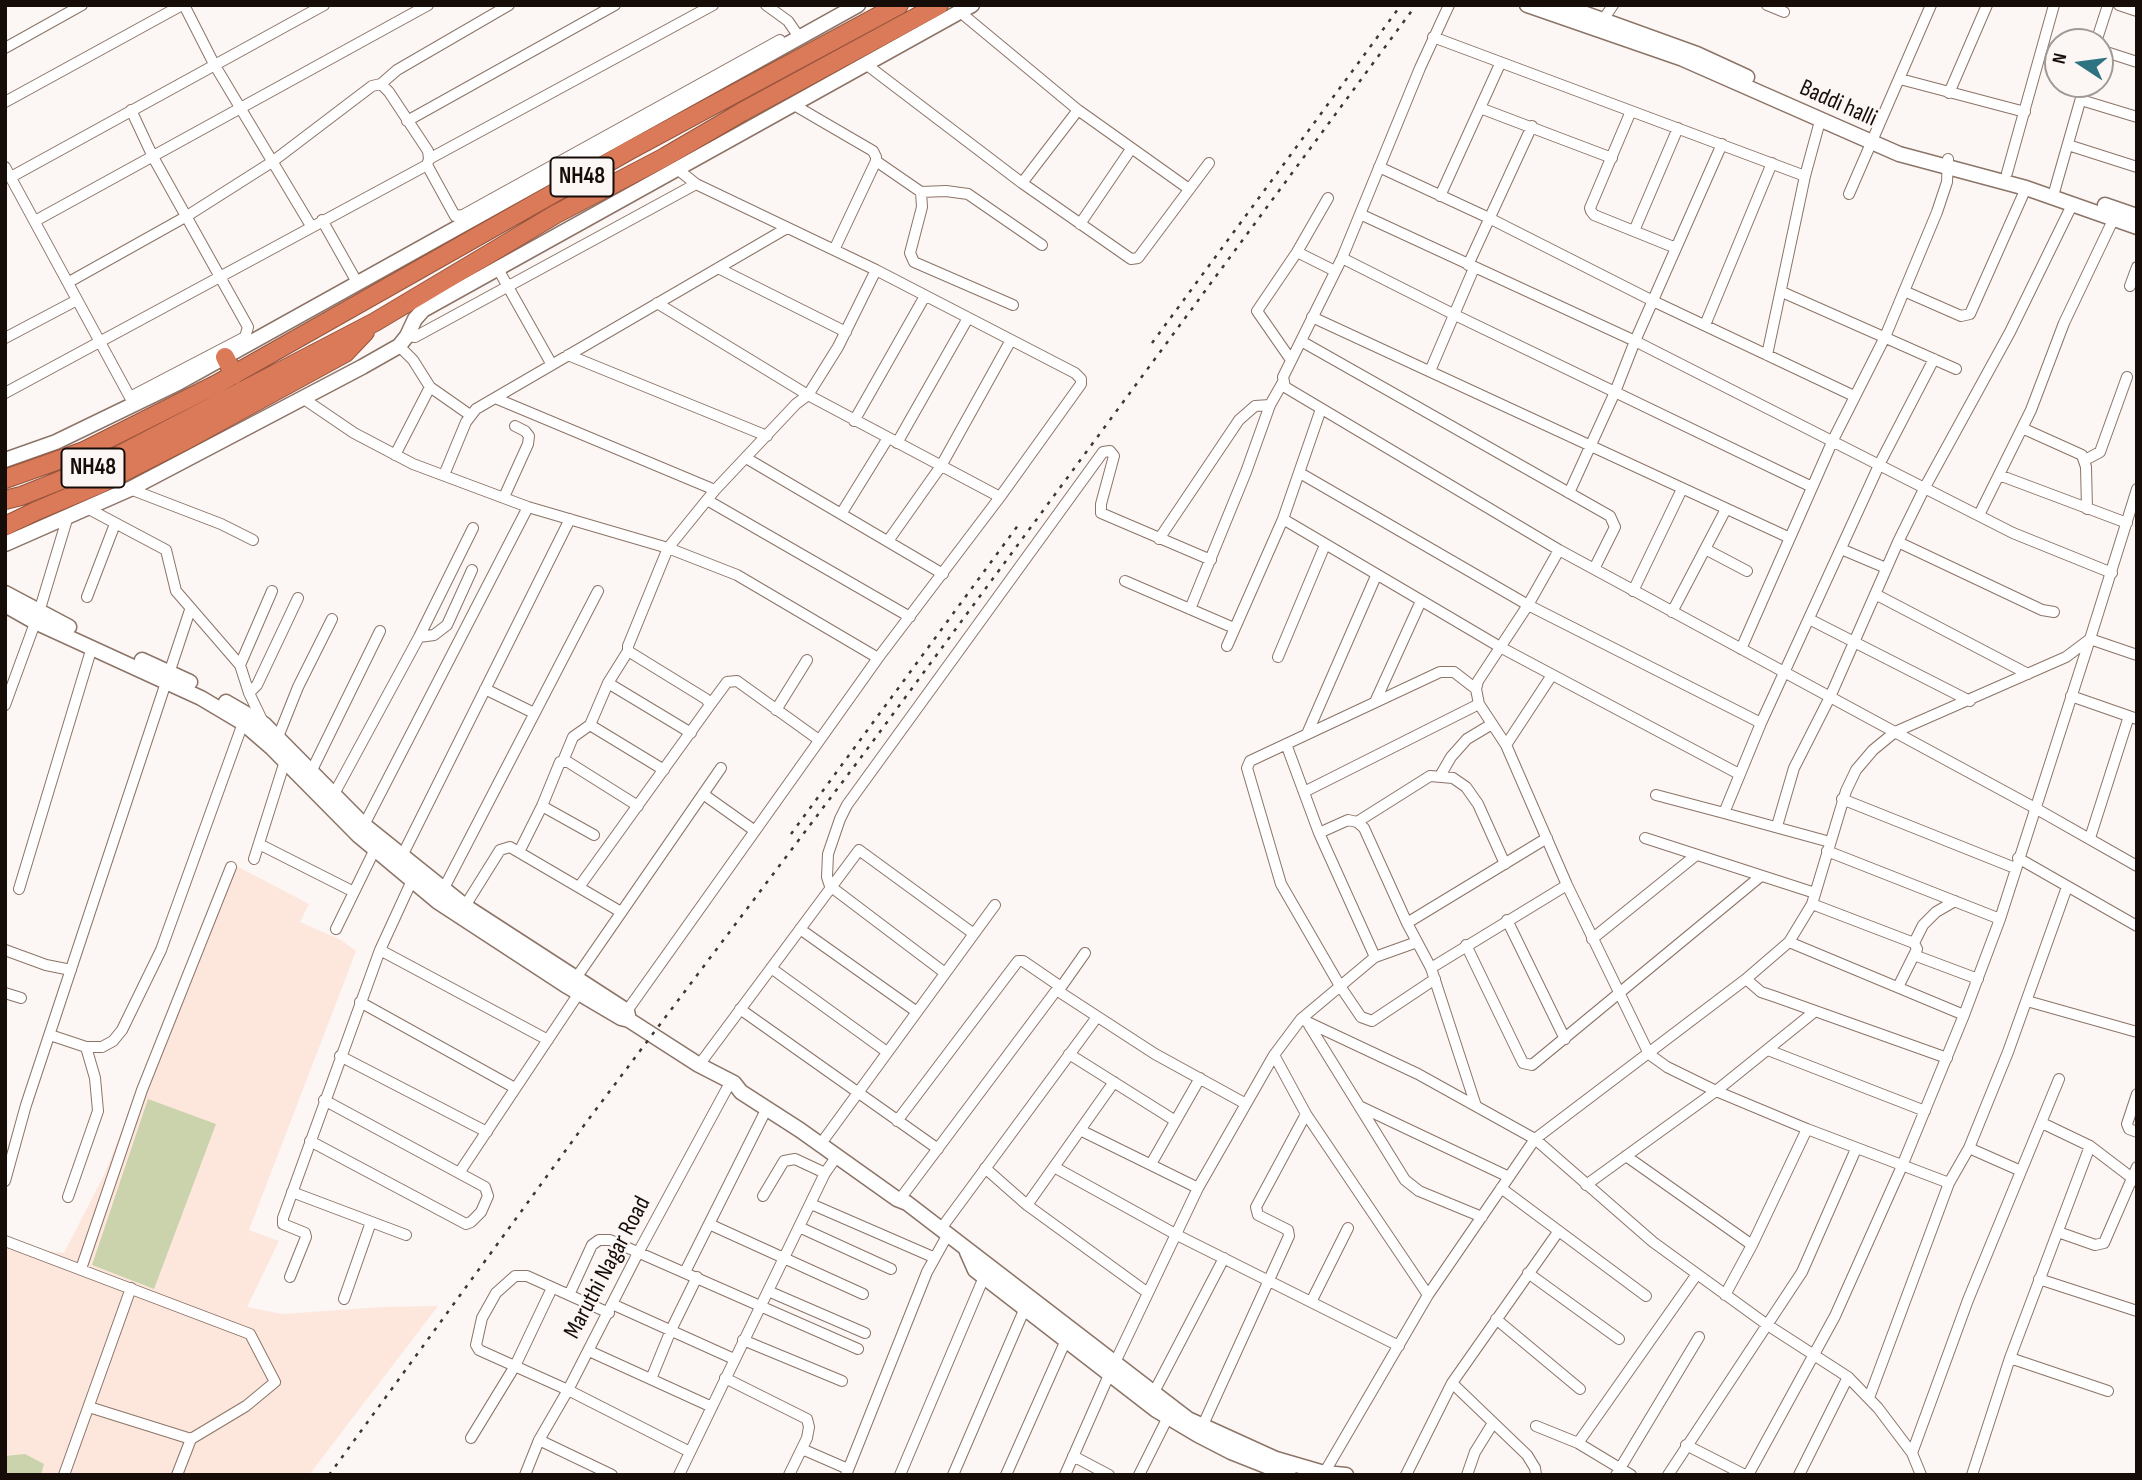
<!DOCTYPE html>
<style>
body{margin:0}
#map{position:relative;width:2142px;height:1480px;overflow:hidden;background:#fcf6f4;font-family:"Sofia Sans Condensed",sans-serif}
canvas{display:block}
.frame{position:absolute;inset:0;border:7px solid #160d09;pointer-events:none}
.north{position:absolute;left:2044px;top:28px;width:70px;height:70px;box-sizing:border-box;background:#fcf6f4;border:2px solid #a09996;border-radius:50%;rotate:283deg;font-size:19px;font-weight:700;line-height:28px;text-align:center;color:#160d09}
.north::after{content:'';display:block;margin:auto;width:24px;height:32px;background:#2e7382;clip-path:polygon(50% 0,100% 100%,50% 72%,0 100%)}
</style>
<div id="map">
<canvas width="2142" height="1480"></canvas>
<div class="frame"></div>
<div class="north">N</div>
</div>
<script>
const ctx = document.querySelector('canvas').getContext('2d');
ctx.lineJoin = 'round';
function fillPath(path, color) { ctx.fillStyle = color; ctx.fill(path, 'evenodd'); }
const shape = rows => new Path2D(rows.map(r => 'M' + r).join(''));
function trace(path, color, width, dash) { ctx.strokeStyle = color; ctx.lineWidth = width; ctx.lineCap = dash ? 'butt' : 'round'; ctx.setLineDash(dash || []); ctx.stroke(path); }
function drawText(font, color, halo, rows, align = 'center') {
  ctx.font = font + ' "Sofia Sans Condensed",sans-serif'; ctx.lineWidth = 5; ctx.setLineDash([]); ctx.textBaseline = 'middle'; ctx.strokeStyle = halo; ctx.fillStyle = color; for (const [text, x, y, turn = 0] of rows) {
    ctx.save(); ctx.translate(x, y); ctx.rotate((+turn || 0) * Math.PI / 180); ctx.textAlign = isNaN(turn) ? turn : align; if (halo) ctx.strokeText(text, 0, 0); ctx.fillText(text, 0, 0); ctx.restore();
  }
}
fillPath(shape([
 [227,861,309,904,300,922,341,940,356,951,249,1230,279,1241,247,1307,282,1314,382,1307,438,1306,309,1475,5,1475,5,1246,64,1253,105,1173]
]), '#fde7dd');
fillPath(shape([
 [148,1099,216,1124,154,1289,92,1265],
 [25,1454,44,1464,41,1475,5,1475,5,1456]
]), '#cad3ab');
const street = shape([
 [184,5,214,64,311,226],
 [766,5,788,21,799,37],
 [1449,5,1420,68,1342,258,1283,377,1285,387,1559,550,2035,808,2137,866],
 [1767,5,1784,12],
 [2119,5,2137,11],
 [960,12,1078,110,1189,189],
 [1603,20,1613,5],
 [1433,37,1805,176],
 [2096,42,2108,5],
 [5,48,82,5],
 [2100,50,2137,62],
 [867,65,1022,183,1131,259,1138,258,1209,163],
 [1900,79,2025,112],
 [1949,93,1987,5],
 [2081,100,2137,117],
 [5,102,182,5],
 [794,105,873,151,876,157,876,161,834,250],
 [1480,108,1612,158],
 [1631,111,1590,208,1591,211,1594,215,1676,248],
 [407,121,615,5],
 [2068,145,2137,167],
 [429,159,713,5],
 [876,161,921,192,922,207,910,253,914,262,1013,305],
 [427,165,455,216,463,215,780,40],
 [5,167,132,401],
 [1379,167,1489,218,1653,301,1854,396],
 [2007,173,2054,5],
 [11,177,324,5],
 [1022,183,1078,110],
 [921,192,946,191,968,194,1042,245],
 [1849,194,1931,5],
 [1440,196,1500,64],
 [2053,196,2085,84],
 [1360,214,1635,341,2013,533,2112,573],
 [322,220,358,284],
 [35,221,428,5],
 [1080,224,1131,149],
 [1634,231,1678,128],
 [1297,252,1335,271],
 [1342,258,1453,314,1812,487],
 [1468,265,1532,126],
 [718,268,846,332],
 [498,269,552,365],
 [69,282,187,216,272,162,372,86,381,84,397,70,509,5],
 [2130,286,2137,267],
 [1904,291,1961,316,1970,314,2026,188],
 [1782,292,1956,369],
 [657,303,808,395,1000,497],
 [1312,317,1790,538],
 [1705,325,1772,163],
 [407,336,415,337,696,184],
 [5,338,77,300],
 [1301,341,1610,516,1615,527,1594,569],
 [399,346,413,360,430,387,470,415],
 [568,355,767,436],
 [1767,355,1805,176,1820,121],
 [1291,360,1257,311,1297,252,1328,198],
 [1430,371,1474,268],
 [5,393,427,165,429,159,428,151,389,92,381,84],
 [130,397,245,337,248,327,153,157,131,110],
 [495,398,715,490],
 [304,399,354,433,413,464,528,507,668,548,737,575,878,658],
 [854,421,925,296],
 [2022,428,2082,455,2086,467,2087,509],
 [897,443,968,318],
 [395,455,430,387],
 [746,458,943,574],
 [2085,460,2100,452,2127,377],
 [1300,473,1528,605,1761,723],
 [444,475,466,422,476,409,787,228],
 [1999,475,2127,523],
 [130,489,221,524,253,540],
 [1569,493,1615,392,1635,341,1722,144],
 [504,497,528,444,529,436,525,431,515,426],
 [707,500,910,617],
 [87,508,166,550,176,591,240,665,249,693,264,724],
 [841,514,888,438],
 [1979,515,2031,410,2064,323,2114,218],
 [1283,519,1500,647,1739,774],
 [1159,539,1239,420,1255,406,1270,405],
 [888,541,941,466,1011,340],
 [1898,542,2042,610,2054,612],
 [1841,549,1886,568],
 [1559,550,1528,605,1478,681,1476,689,1479,704,1506,745,1567,885,1649,1054,1667,1067,1716,1091,1807,1129,1949,1183],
 [1707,550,1747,571],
 [1125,581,1234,628],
 [1633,591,1682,489],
 [1875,594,2028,674],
 [87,597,115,524],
 [1190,609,1246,472,1270,405,1283,382],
 [1672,612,1726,509],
 [1809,619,1970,701],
 [419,637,434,635,447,625,472,570],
 [1227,646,1283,519,1321,409],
 [1741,649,1833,440,1885,337,1937,212,1947,182,1948,159],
 [1278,657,1325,545],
 [240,665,272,591],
 [608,683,691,733],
 [485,689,534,713],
 [249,693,257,685,298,598],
 [2071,696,2137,719],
 [1375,702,1421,601],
 [5,705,39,612,68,516],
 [710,705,727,682,737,681,819,740],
 [776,710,807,660],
 [590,725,664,770],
 [1307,734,1376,576],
 [278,737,298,687,332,619],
 [1506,745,1552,675],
 [563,761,573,737,590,725,608,683,628,651],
 [310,774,380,631],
 [1440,776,1451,757,1467,739,1492,724],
 [1304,792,1479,704],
 [334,794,419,637,473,528],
 [703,794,755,831],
 [1656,795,1724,813],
 [1842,799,2015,868],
 [542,806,594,835],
 [1357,822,1430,776,1453,778,1466,787,1478,804,1505,864],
 [364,825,528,507],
 [1777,826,1794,768,1830,697,1898,542,1925,487,2010,332,2073,203],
 [1319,833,1348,820,1357,822,1364,828,1407,923,1431,968,1476,1106],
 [1645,838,1815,893],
 [2090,838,2129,716],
 [1830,842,1724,813,1761,723,1880,463,1934,359],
 [259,844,354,892],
 [1827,851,2000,919],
 [519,852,542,806,560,762,568,762,638,806],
 [402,856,570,519],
 [2018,858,2137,926],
 [254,859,285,761],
 [579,887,710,705,706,699,628,651,628,646,668,548,715,490,796,404,808,395,838,347,876,270],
 [444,888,598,591],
 [19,889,92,647],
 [1812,904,1914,943,1917,949,1898,987],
 [465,906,500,850,510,847,621,912],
 [1507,920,1565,1039],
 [1407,923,1547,838],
 [336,929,375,849],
 [800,929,917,1012],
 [1592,939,1695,856],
 [1789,942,1964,1015],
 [1914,943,1923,925,1936,912,1955,901],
 [1466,945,1523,1063,1532,1065,1761,876],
 [5,950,46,965,71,970],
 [380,950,548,1040],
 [1914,955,1978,979],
 [1375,957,1417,942],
 [771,968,887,1052],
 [1431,968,1567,885],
 [945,973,830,886,827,877,828,854,840,819,847,805,1103,452,1110,451,1114,456,1101,504,1101,513,1211,560],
 [576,978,721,768],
 [1435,979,1372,1021,1361,1017,1340,986,1281,884,1247,768,1250,761,1440,672,1454,672,1476,689],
 [1746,979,1761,992,1776,997,1947,1058],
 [1059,990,1085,953],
 [5,993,21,998],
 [2027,1001,2137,1032],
 [360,1002,515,1088],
 [740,1009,938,1149],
 [624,1015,878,658,1000,497,1081,384,1081,379,1075,373,876,270,696,184,676,168],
 [1301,1019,1418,1074,1535,1139,1653,1242,1766,1324,1848,1377,1878,1408,1912,1453,1921,1475],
 [1309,1025,1405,1180,1419,1191,1482,1217],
 [50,1035,86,1047,102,1047,113,1041,122,1030,161,950,243,723],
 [1768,1050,1925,1111],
 [1069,1054,1174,1120],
 [1274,1055,1306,1114,1428,1295],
 [340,1056,487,1132],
 [699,1065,859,850,974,934],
 [2137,1094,2127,1124,2129,1129,2137,1132],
 [1359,1106,1509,1177],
 [897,1121,1018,961,1023,961,1061,987],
 [2042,1123,2090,1146,2136,1181],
 [1080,1130,1198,1188],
 [825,1138,995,905],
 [310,1141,466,1224,471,1222,481,1212,488,1196,485,1187,324,1100],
 [1969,1148,2021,1171],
 [1626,1156,1752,1245],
 [1151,1164,1200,1078],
 [1054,1167,1177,1235,1399,1346],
 [985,1168,1027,1205,1148,1293],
 [459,1173,579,993],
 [5,1181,26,1105,190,610],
 [1586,1185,1716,1091,1814,1012],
 [1501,1188,1646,1296],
 [292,1192,406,1235],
 [903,1195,1055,992,1058,991,1155,1054,1246,1104],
 [763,1196,784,1161,795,1159,825,1173],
 [68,1197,98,1111,95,1078,86,1047],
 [811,1204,933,1257],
 [1027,1205,1114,1082],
 [709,1224,863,1294],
 [799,1227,891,1269],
 [940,1230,1097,1017],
 [2058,1232,2095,1245,2104,1243,2137,1167],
 [5,1241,250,1334,275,1382,246,1406,191,1439,89,1407],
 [81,1269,142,1090,231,867],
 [685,1272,767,1108],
 [1528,1273,1619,1339],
 [290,1277,306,1237,305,1233,283,1224,283,1218,380,950,414,876],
 [2039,1279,2137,1311],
 [768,1291,865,1333],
 [569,1295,592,1245,599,1240,610,1240,858,1349],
 [1725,1295,1752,1245,1807,1129],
 [344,1299,371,1222],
 [1311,1302,1348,1228],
 [612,1304,734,1359],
 [609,1313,527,1276,515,1276,496,1293,482,1318,476,1345,479,1350,568,1390,690,1452],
 [1496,1319,1580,1389],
 [743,1340,842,1381],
 [589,1351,712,1407],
 [2010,1358,2108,1391],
 [725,1378,807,1419,809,1427,807,1438,789,1475],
 [651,1379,671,1330,697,1277],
 [1452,1383,1527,1455,1535,1468,1536,1475],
 [1153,1394,1224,1258],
 [1869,1398,1949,1183,1969,1148,2008,1052,2067,887],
 [1536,1426,1578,1443,1631,1475],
 [1202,1427,1289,1236,1288,1230,1258,1215,1256,1207,1306,1114],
 [471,1438,515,1366,552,1288],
 [539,1440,612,1475],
 [1578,1443,1697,1274],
 [1686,1445,1745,1475],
 [802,1449,848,1469],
 [1912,1453,1968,1300,2059,1079],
 [1073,1456,1109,1475],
 [64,1475,131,1288],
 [177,1475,191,1439],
 [525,1475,539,1440,568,1390,639,1251,731,1081],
 [679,1475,825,1173,837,1156],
 [846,1475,927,1272,947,1236],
 [900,1475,984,1277],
 [953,1475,1025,1308],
 [1006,1475,1066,1340],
 [1065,1475,1109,1375,1198,1188,1274,1055,1301,1019,1375,957,1319,833,1286,744],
 [1139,1475,1168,1417],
 [1323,1475,1428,1295,1535,1139,1746,979,1789,942,1812,904,1846,791,1856,770,1873,750,1895,732,2066,657,2090,639,2137,489],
 [1406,1475,1452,1383,1558,1232],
 [1467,1475,1475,1452,1493,1423],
 [1616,1475,1699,1337],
 [1668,1475,1802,1272,1856,1149],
 [1748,1475,1835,1316,1902,1166,1964,1015,2000,919,2090,639,2137,655],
 [1799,1475,1848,1377],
 [1972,1475,2010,1358,2090,1146]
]);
const secondary = shape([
 [1527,5,1683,59,1899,154,2026,188,2137,227],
 [1561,5,1697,54,1747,77],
 [2105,205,2137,216],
 [5,460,56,442,178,383,858,5],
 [5,544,130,489,362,367,399,346,407,336,415,319,423,310,972,5],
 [5,593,69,627],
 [5,605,35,622,201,698,243,723,272,748,359,836,438,902,565,985,621,1018,629,1020,699,1065,734,1083,741,1092,800,1130,897,1199,907,1203,1188,1419,1276,1459,1324,1473,1346,1475],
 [142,660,190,682],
 [226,702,264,724,364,825,465,906,627,1011,629,1020],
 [967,1252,975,1270,1156,1410,1198,1435,1231,1452,1289,1475]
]);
const highway = shape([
 [225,357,234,375],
 [5,479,84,451,217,384,630,150,899,5],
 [5,500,21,496,104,463,375,322,556,214,665,157,742,112,939,5],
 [5,526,36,511,100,484,184,441,345,353,365,332]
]);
trace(street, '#8c7467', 12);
trace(secondary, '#8c7467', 17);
trace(highway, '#96543c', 20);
trace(street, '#fff', 10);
trace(secondary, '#fff', 14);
trace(highway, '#db7a58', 18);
trace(shape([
 [1152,343,1401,5],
 [791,834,1019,524],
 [329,1475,582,1128,865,752,1416,5]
]), '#3e3632', 2.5, [3.5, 7]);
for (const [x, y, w] of [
 [582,177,63],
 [93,468,63]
]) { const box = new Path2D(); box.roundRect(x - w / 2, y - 19.5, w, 39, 5); ctx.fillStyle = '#fcf6f4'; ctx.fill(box); trace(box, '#160d09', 2); }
drawText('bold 23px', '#160d09', null, [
 ["NH48",582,177],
 ["NH48",93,468]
]);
drawText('24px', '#160d09', '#fcf6f4', [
 ["Baddi halli",1838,104,24],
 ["Maruthi Nagar Road",608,1268,-62]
]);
</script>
